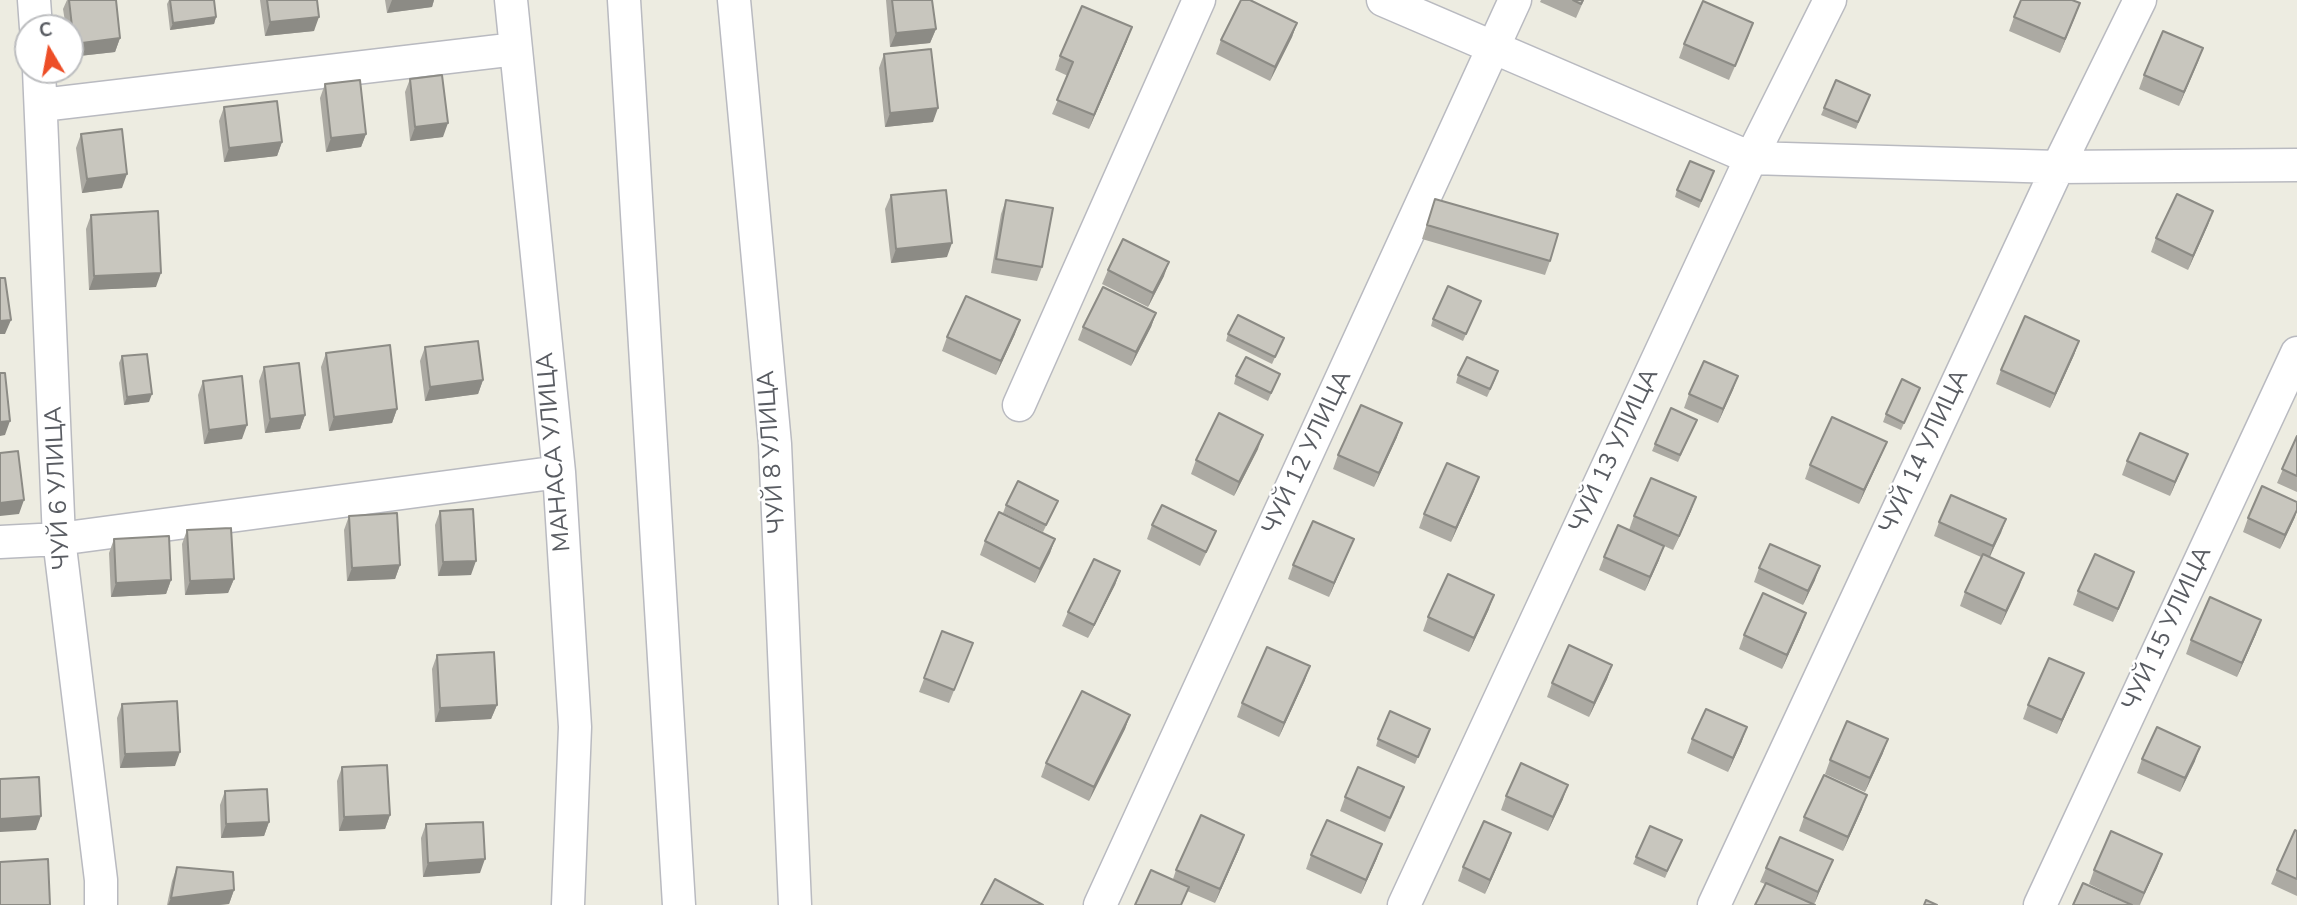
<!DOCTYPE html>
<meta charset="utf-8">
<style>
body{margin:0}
#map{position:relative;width:2297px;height:905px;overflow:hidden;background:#edece1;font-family:"Nunito Sans",sans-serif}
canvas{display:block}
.north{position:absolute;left:14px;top:14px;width:70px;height:70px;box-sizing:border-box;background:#fff;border:2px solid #bdbec0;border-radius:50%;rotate:350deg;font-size:19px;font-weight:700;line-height:28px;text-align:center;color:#595c62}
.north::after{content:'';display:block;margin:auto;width:24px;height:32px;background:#ed4e27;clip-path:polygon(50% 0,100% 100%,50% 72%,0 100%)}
</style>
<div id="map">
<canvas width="2297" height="905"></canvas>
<div class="north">С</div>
</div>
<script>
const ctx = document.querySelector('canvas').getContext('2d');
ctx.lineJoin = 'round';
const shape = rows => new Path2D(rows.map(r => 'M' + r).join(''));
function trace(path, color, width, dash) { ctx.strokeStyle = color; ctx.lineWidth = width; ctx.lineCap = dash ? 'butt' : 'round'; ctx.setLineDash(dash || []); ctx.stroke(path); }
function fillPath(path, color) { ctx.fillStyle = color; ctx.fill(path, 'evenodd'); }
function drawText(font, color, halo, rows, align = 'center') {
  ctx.font = font + ' "Nunito Sans",sans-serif'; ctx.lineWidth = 5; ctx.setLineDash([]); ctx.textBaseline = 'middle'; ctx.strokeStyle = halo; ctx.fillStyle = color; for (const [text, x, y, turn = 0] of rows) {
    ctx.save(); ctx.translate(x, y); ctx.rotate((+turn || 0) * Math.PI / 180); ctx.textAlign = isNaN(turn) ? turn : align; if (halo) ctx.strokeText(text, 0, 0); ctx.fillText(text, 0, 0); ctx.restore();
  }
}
const minor = shape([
 [34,0,36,28],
 [511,0,559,472,575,727,568,905],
 [624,0,679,905],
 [734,0,775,444,795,905],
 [1383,0,1751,158,2058,167,2297,165],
 [39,70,59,539,101,880,101,905],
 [42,105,516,49],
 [1019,405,1199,0],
 [0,542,59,539,559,472],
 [1100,905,1515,0],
 [1404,905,1751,158,1830,0],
 [1714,905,2058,167,2140,0],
 [2040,905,2297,353]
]);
trace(minor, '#b9bac0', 35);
trace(minor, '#fff', 32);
fillPath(shape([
 [67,0,116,0,120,38,115,52,70,57,70,28,66,28,63,9],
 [169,0,214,0,216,17,214,24,170,30,167,4],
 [260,0,317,0,314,31,265,36],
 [385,0,434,0,432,7,387,13],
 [886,0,932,0,936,29,930,43,890,47],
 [1541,0,1584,0,1576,18,1540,2],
 [2080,3,2060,53,2009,31,2014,17],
 [1297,23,1292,37,1270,81,1216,54,1221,40],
 [1753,23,1729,80,1679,58,1684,44],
 [1127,41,1089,129,1052,114,1068,76,1055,70,1060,56],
 [2203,48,2179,106,2139,89,2144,75],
 [884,54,933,122,885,127,879,68],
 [410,79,443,137,410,141,405,92],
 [325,84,366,134,361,147,326,152,320,98],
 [1870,95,1856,129,1821,115,1824,108],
 [224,107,282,142,277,156,224,162,219,121],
 [81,134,122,188,82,193,76,148],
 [1711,178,1699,208,1675,197,1677,190],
 [891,195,947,257,891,263,885,209],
 [1435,199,1550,261,1545,275,1422,239],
 [1006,200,1042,267,1037,281,991,273,1001,214],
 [2213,211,2188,270,2151,252,2156,238],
 [91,215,156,287,89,290,86,229],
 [1108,270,1164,276,1148,307,1102,284],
 [1481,301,1463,341,1431,326,1433,319],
 [1156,313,1151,327,1131,366,1078,340,1083,327],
 [1015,334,996,375,942,351,947,337],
 [1228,334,1284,338,1272,364,1226,341],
 [2079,341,2074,355,2050,408,1996,384,2001,370],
 [425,347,483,380,478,394,425,401,420,361],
 [326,353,397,409,392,423,329,431,321,367],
 [122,356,149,402,124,405,119,363],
 [264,367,305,415,300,429,265,433,259,381],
 [1280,374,1268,401,1234,384,1236,376],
 [1458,375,1496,378,1487,397,1456,383],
 [1738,376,1718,423,1684,408,1689,394],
 [203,381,242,439,204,444,198,395],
 [1920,388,1901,430,1883,422,1886,414],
 [1697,420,1678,462,1652,451,1655,444],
 [2297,436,2297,492,2277,483],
 [1397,437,1374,487,1333,469,1338,455],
 [1887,442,1881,456,1859,504,1805,479,1810,465],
 [1258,449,1234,496,1191,474,1196,460],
 [2188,454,2170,496,2122,475,2127,461],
 [1474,491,1451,542,1419,528,1424,514],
 [1006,505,1055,508,1043,532,1003,513],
 [440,511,471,575,438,576,435,525],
 [1691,511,1673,550,1629,530,1634,516],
 [349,516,400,565,395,579,347,581,344,530],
 [2295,517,2280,549,2243,532,2248,518],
 [2006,519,1990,557,2024,573,2001,625,1960,606,1965,592,1981,557,1934,536,1939,522],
 [1152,525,1216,531,1210,545,1200,566,1147,539],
 [187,530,234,579,228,593,185,595,182,544],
 [114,539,171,580,166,594,111,597,109,553],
 [1055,539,1050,553,1035,583,980,555,985,541],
 [1354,539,1329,597,1288,579,1293,565],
 [1604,557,1659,560,1645,591,1599,570],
 [1759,568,1815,580,1803,605,1754,582],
 [1120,571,1115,585,1088,638,1062,626,1068,612],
 [2134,572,2113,622,2073,605,2078,591],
 [1489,609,1469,652,1423,631,1428,617],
 [1801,627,1782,669,1739,649,1744,635],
 [942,631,973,643,949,703,919,692],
 [2256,634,2237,677,2186,654,2191,640],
 [437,655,497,705,491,719,435,722,432,669],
 [1612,665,1607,679,1589,717,1547,697,1552,683],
 [1305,680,1279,737,1237,717,1242,703],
 [2078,687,2057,734,2023,719,2028,705],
 [122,704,175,766,120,768,117,718],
 [1130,715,1125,729,1089,801,1041,777,1046,763],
 [1427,736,1415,764,1376,746,1378,739],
 [1692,739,1742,741,1728,772,1687,753],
 [1883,753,1865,792,1825,774,1830,760],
 [2142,759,2195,761,2180,792,2137,773],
 [342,767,390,815,385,829,339,831,337,781],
 [225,791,269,822,264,836,221,838,220,805],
 [1506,796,1563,799,1548,831,1501,810],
 [1345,797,1399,801,1385,832,1340,811],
 [1862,809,1843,851,1799,831,1804,817],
 [426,824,480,873,423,877,421,838],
 [2297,831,2297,896,2271,884,2277,870],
 [1511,833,1485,894,1458,881,1463,867],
 [1682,840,1665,878,1633,864,1636,857],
 [1239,849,1215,903,1187,891,1173,879,1176,870],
 [2162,854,2140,905,2133,905,2089,884,2094,870],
 [1311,855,1377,858,1361,894,1306,869],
 [177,867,234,890,229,904,219,905,167,905,172,881],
 [1766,868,1827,874,1814,904,1760,882]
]), '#acaaa3');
fillPath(shape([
 [392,0,434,0,432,7,387,13],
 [2080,3,2075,17,2060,53,2065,39],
 [216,17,214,24,170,30,173,23],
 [319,17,314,31,265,36,270,22],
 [1297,23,1292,37,1270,81,1275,67],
 [1753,23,1748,37,1729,80,1735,66],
 [1132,27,1127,41,1089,129,1094,115],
 [936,29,930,43,890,47,896,33],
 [120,38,115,52,70,57,74,44],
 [2203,48,2198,62,2179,106,2184,92],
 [938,108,933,122,885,127,890,113],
 [448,123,443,137,410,141,415,127],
 [366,134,361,147,326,152,331,138],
 [282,142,277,156,224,162,229,148],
 [127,174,122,188,82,193,87,179],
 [2213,211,2208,225,2188,270,2193,256],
 [952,243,947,257,891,263,896,249],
 [1169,262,1164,276,1148,307,1153,293],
 [161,273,156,287,89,290,94,276],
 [1156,313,1151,327,1131,366,1136,352],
 [11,320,5,334,0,334,0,321],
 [1020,320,1015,334,996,375,1001,361],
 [2079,341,2074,355,2050,408,2055,394],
 [1738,376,1733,390,1718,423,1723,409],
 [483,380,478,394,425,401,430,387],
 [152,394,149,402,124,405,127,397],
 [397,409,392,423,329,431,334,417],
 [305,415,300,429,265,433,270,419],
 [10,421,5,435,0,436,0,422],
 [1402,423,1397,437,1374,487,1379,473],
 [247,425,242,439,204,444,209,430],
 [1263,435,1258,449,1234,496,1239,482],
 [1887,442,1881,456,1859,504,1864,490],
 [2188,454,2170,496,2175,482],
 [1479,477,1474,491,1451,542,1456,528],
 [1696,497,1691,511,1673,550,1679,536],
 [24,500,19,514,0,516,0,503],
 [2297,510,2295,517,2280,549,2285,535],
 [2006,519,2001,533,1988,560,1993,546],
 [1055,539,1050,553,1035,583,1040,569],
 [1354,539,1348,553,1329,597,1334,583],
 [1664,546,1659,560,1645,591,1650,577],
 [476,561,471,575,438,576,443,562],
 [400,565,395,579,347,581,352,568],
 [1820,566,1815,580,1803,605,1808,591],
 [1120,571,1115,585,1088,638,1094,625],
 [2134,572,2129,586,2113,622,2118,609],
 [2024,573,2019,587,2001,625,2006,611],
 [234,579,228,593,185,595,190,581],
 [171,580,166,594,111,597,116,583],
 [1494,595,1489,609,1469,652,1474,638],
 [1806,613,1801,627,1782,669,1787,655],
 [2261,620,2256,634,2237,677,2242,663],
 [1612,665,1607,679,1589,717,1594,703],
 [1310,666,1305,680,1279,737,1284,723],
 [2084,673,2078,687,2057,734,2062,720],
 [497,705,491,719,435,722,440,708],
 [1130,715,1125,729,1089,801,1094,787],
 [1747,727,1742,741,1728,772,1733,758],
 [1888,739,1883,753,1865,792,1870,778],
 [2200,747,2195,761,2180,792,2185,778],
 [180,752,175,766,120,768,125,754],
 [1568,785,1563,799,1548,831,1553,817],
 [1867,795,1862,809,1843,851,1848,837],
 [390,815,385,829,339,831,344,817],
 [41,816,36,830,0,832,0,819],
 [269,822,264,836,221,838,226,824],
 [1511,833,1506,847,1485,894,1490,880],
 [1244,835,1239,849,1215,903,1220,889],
 [1382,844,1377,858,1361,894,1366,880],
 [2162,854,2157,868,2139,905,2144,893],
 [485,859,480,873,423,877,428,863],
 [1833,860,1827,874,1814,905,1818,892],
 [234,890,229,904,219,905,168,905,171,898]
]), '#8c8b85');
const building = shape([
 [69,0,116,0,120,38,74,44,69,0],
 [170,0,214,0,216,17,173,23,170,0],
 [267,0,317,0,319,17,270,22,267,0],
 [892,0,932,0,936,29,896,33,892,0],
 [1241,0,1250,0,1297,23,1275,67,1221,40,1241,0],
 [1573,0,1583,0,1581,4,1573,0],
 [2021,0,2072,0,2080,3,2065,39,2014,17,2021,0],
 [1703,1,1753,23,1735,66,1684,44,1703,1],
 [1082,6,1132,27,1094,115,1057,100,1073,62,1060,56,1082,6],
 [2163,31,2203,48,2184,92,2144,75,2163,31],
 [931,49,938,108,890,113,884,54,931,49],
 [442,75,448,123,415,127,410,79,442,75],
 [360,80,366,134,331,138,325,84,360,80],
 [1836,80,1870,95,1858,122,1824,108,1836,80],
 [277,101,282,142,229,148,224,107,277,101],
 [122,129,127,174,87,179,81,134,122,129],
 [1690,161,1714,171,1701,201,1677,190,1690,161],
 [946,190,952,243,896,249,891,195,946,190],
 [2177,194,2213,211,2193,256,2156,238,2177,194],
 [1435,199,1558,234,1550,261,1427,225,1435,199],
 [1006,200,1053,208,1042,267,996,259,1006,200],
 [158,211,161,273,94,276,91,215,158,211],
 [1123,239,1169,262,1153,293,1108,270,1123,239],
 [0,278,5,278,11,320,0,321,0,278],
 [1448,286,1481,301,1466,334,1433,319,1448,286],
 [1103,287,1156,313,1136,352,1083,327,1103,287],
 [966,296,1020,320,1001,361,947,337,966,296],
 [1238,315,1284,338,1275,357,1228,334,1238,315],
 [2025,316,2079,341,2055,394,2001,370,2025,316],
 [478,341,483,380,430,387,425,347,478,341],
 [390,345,397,409,334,417,326,353,390,345],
 [147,354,152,394,127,397,122,356,147,354],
 [1246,357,1280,374,1271,393,1236,376,1246,357],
 [1467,357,1498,371,1490,389,1458,375,1467,357],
 [1704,361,1738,376,1723,409,1689,394,1704,361],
 [299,363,305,415,270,419,264,367,299,363],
 [0,373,5,373,10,421,0,422,0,373],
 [242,376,247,425,209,430,203,381,242,376],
 [1902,379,1920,388,1904,423,1886,414,1902,379],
 [1361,405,1402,423,1379,473,1338,455,1361,405],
 [1671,408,1697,420,1680,455,1655,444,1671,408],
 [1219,413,1263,435,1239,482,1196,460,1219,413],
 [1832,417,1887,442,1864,490,1810,465,1832,417],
 [2140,433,2188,454,2175,482,2127,461,2140,433],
 [2297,436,2297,476,2282,469,2297,436],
 [18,451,24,500,0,503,0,453,18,451],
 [1447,463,1479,477,1456,528,1424,514,1447,463],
 [1651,478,1696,497,1679,536,1634,516,1651,478],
 [1018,481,1058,501,1046,525,1006,505,1018,481],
 [2262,486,2297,502,2297,510,2285,535,2248,518,2262,486],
 [1951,495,2006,519,1993,546,1939,522,1951,495],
 [1162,505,1216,531,1206,552,1152,525,1162,505],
 [473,509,476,561,443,562,440,511,473,509],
 [999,512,1055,539,1040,569,985,541,999,512],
 [397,513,400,565,352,568,349,516,397,513],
 [1313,521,1354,539,1334,583,1293,565,1313,521],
 [1618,525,1664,546,1650,577,1604,557,1618,525],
 [231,528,234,579,190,581,187,530,231,528],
 [169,536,171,580,116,583,114,539,169,536],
 [1770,544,1820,566,1808,591,1759,568,1770,544],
 [1983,554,2024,573,2006,611,1965,592,1983,554],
 [2095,554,2134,572,2118,609,2078,591,2095,554],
 [1094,559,1120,571,1094,625,1068,612,1094,559],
 [1448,574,1494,595,1474,638,1428,617,1448,574],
 [1763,593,1806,613,1787,655,1744,635,1763,593],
 [2210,597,2261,620,2242,663,2191,640,2210,597],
 [942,631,973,643,954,690,924,678,942,631],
 [1569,645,1612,665,1594,703,1552,683,1569,645],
 [1267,647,1310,666,1284,723,1242,703,1267,647],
 [494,652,497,705,440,708,437,655,494,652],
 [2049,658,2084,673,2062,720,2028,705,2049,658],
 [1082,691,1130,715,1094,787,1046,763,1082,691],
 [177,701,180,752,125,754,122,704,177,701],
 [1706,709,1747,727,1733,758,1692,739,1706,709],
 [1390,711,1430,729,1418,757,1378,739,1390,711],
 [1847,721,1888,739,1870,778,1830,760,1847,721],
 [2157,727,2200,747,2185,778,2142,759,2157,727],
 [1521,763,1568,785,1553,817,1506,796,1521,763],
 [387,765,390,815,344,817,342,767,387,765],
 [1358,767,1404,787,1390,818,1345,797,1358,767],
 [1824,775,1867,795,1848,837,1804,817,1824,775],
 [39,777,41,816,0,819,0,779,39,777],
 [267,789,269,822,226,824,225,791,267,789],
 [1201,815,1244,835,1220,889,1176,870,1201,815],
 [1327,820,1382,844,1366,880,1311,855,1327,820],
 [1484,821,1511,833,1490,880,1463,867,1484,821],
 [483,822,485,859,428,863,426,824,483,822],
 [1650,826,1682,840,1667,871,1636,857,1650,826],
 [2295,830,2297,831,2297,879,2277,870,2295,830],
 [2111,831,2162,854,2144,893,2094,870,2111,831],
 [1780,837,1833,860,1818,892,1766,868,1780,837],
 [48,859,50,905,0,905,0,862,48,859],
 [177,867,233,872,234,890,171,898,177,867],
 [1151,870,1189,887,1181,905,1135,905,1151,870],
 [995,879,1043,905,981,905,995,879],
 [1766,883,1815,905,1755,905,1766,883],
 [2083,883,2132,905,2073,905,2083,883],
 [1926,900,1937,905,1924,905,1926,900]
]);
fillPath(building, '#c8c6be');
trace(building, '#8c8b85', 2);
drawText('24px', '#595c62', '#fff', [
 ["ЧУЙ 13 УЛИЦА",1615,451,-65],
 ["МАНАСА УЛИЦА",555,452,-95],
 ["ЧУЙ 8 УЛИЦА",773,452,-94],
 ["ЧУЙ 14 УЛИЦА",1925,452,-65],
 ["ЧУЙ 12 УЛИЦА",1308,453,-65],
 ["ЧУЙ 6 УЛИЦА",59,488,-93],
 ["ЧУЙ 15 УЛИЦА",2168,629,-65]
]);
</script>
